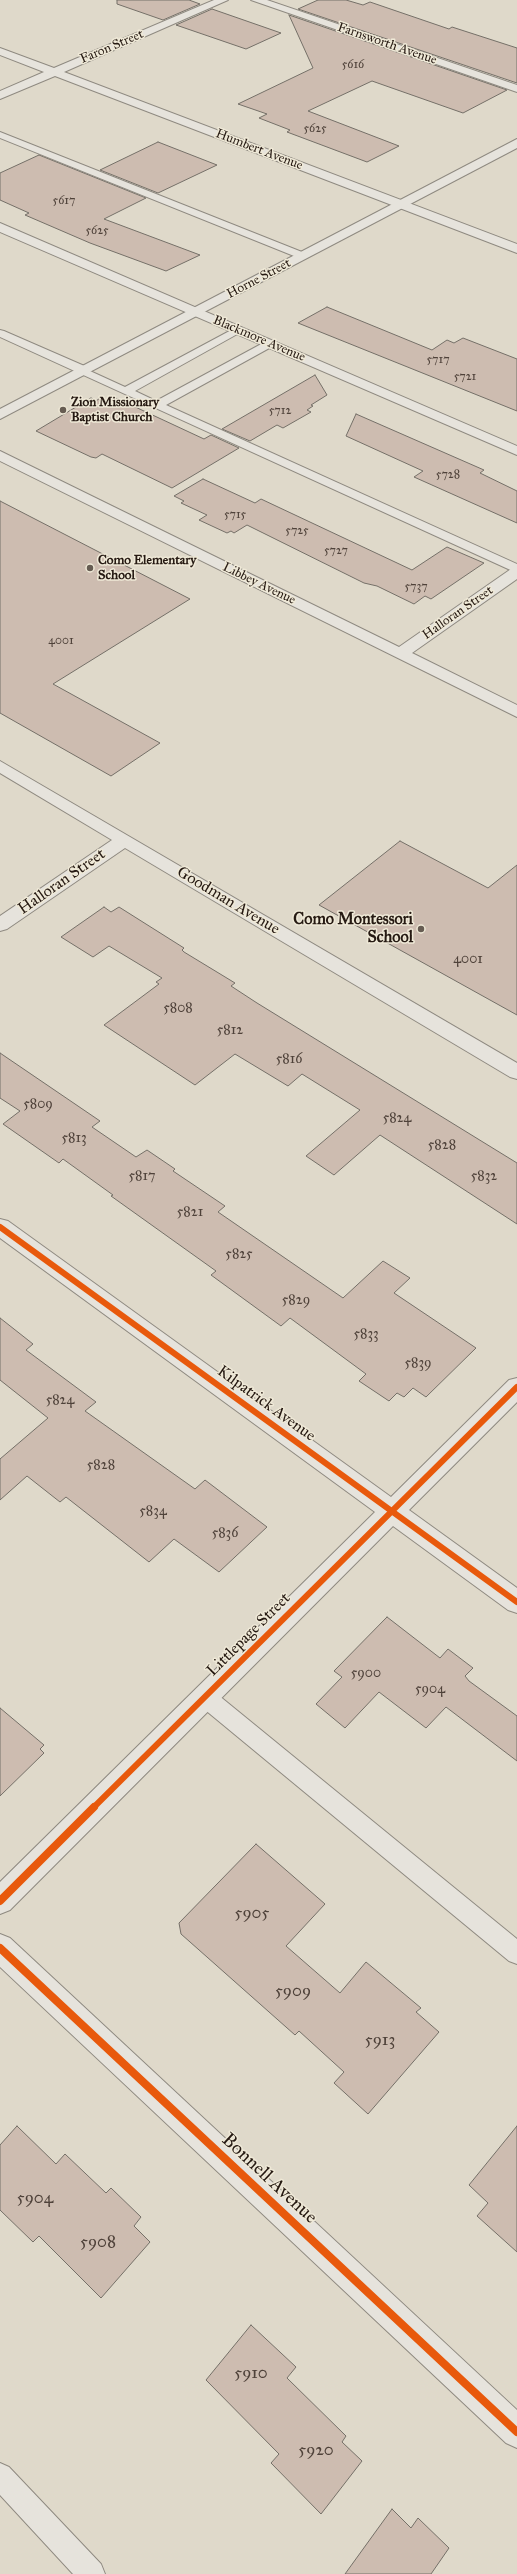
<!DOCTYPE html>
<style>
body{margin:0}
canvas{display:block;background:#dfd9ca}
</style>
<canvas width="517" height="2574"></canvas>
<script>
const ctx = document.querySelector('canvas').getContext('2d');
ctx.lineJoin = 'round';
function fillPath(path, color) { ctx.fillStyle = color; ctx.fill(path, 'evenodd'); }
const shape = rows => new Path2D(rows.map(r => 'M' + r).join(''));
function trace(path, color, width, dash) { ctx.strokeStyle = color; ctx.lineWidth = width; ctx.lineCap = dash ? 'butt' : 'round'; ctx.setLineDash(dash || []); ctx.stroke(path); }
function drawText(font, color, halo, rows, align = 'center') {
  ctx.font = font + ' "IM FELL Great Primer",serif'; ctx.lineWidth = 3; ctx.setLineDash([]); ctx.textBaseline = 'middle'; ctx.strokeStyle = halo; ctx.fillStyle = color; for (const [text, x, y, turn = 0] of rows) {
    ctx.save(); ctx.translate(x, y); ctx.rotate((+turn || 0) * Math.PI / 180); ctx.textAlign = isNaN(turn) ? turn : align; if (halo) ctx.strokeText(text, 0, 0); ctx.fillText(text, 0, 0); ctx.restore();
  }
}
const building = shape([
 [117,0,189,0,200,4,163,20,117,4,117,0],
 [318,0,346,0,363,5,370,2,449,29,452,27,517,48,517,83,298,9,318,0],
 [212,9,281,33,246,49,176,25,212,9],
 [289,15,507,90,463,113,372,81,308,111,399,146,367,162,287,132,290,130,259,118,267,114,238,104,313,68,289,15],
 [158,142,217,165,158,193,100,170,158,142],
 [39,155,146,198,104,219,200,255,166,271,90,243,25,215,29,213,0,200,0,173,39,155],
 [327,307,432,350,447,340,454,343,463,338,517,359,517,411,298,323,327,307],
 [315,375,327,395,311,405,313,406,307,410,311,412,283,428,277,425,250,441,222,429,315,375],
 [91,398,96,401,100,398,109,402,116,398,204,439,211,435,239,448,172,488,102,454,96,458,91,457,36,431,91,398],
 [356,414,484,470,480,473,517,491,517,523,414,477,423,471,346,436,356,414],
 [203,479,255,503,261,499,412,570,447,547,484,563,431,599,425,596,414,604,377,586,364,583,247,525,234,533,231,531,227,533,199,520,207,515,181,503,184,501,174,496,203,479],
 [0,501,190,599,53,684,160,743,111,776,0,713,0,501],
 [400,841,488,888,517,865,517,1015,319,905,400,841],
 [104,907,111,912,119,907,184,948,182,950,184,952,235,983,231,986,257,1003,517,1163,517,1224,380,1135,334,1175,306,1156,360,1110,302,1074,288,1086,235,1054,195,1085,104,1025,159,984,156,982,162,978,109,946,93,957,61,937,104,907],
 [0,1053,100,1121,92,1127,136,1157,147,1150,175,1169,173,1171,225,1206,218,1212,343,1298,383,1261,410,1278,394,1293,476,1348,426,1397,413,1388,404,1397,397,1393,389,1401,359,1381,366,1374,290,1318,281,1326,211,1275,216,1271,111,1196,113,1195,63,1159,59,1163,3,1124,20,1111,0,1098,0,1053],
 [0,1318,33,1344,26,1350,96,1402,85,1411,195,1489,205,1480,267,1527,219,1572,174,1539,149,1562,66,1497,60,1502,27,1476,0,1500,0,1459,48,1418,0,1380,0,1318],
 [387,1617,440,1658,448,1649,473,1668,465,1676,469,1681,517,1716,517,1761,446,1707,426,1728,379,1692,345,1728,316,1704,342,1677,334,1671,387,1617],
 [0,1708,44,1745,40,1749,44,1753,0,1796,0,1708],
 [256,1844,325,1904,286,1946,340,1993,366,1962,421,2008,416,2012,439,2032,368,2114,334,2083,344,2072,299,2031,295,2035,181,1934,179,1923,256,1844],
 [17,2126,56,2164,65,2154,106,2193,111,2188,141,2217,134,2226,150,2242,101,2298,39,2236,33,2242,0,2210,0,2145,17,2126],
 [517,2126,517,2252,477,2216,488,2203,469,2185,517,2126],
 [251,2325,296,2367,287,2378,346,2436,342,2442,362,2461,321,2514,271,2463,279,2454,206,2380,251,2325],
 [392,2509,411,2528,418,2518,449,2548,431,2574,345,2574,392,2509]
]);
fillPath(building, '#cdbcb0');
trace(building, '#757068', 1);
const service = shape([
 [0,132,307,254,308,256,303,259,299,258,0,138,0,132],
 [237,327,241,328,241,332,135,391,156,401,265,342,273,342,273,346,166,405,517,564,517,573,0,337,0,330,4,331,89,368,90,371,125,387,237,327],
 [205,1688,212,1690,517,1939,517,1964,509,1961,198,1704,195,1697,198,1690,205,1688],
 [0,2463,9,2467,101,2564,105,2574,73,2574,0,2495,0,2463]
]);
const minor = shape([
 [214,0,228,0,64,72,517,244,517,253,55,76,0,99,0,91,44,72,0,55,0,48,54,68,214,0],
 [251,0,267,0,517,85,517,92,251,0],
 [0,223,517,446,517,455,0,232,0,223],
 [0,451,399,647,511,569,517,567,517,579,412,653,517,705,517,717,0,461,0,451],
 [0,761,517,1063,517,1079,510,1077,125,848,7,929,0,931,0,916,112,840,0,773,0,761],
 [0,1219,8,1221,391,1497,509,1380,517,1378,517,1402,409,1510,517,1588,517,1613,508,1610,393,1526,10,1910,0,1914,0,1882,375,1512,0,1238,0,1219],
 [0,1934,10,1938,517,2410,517,2448,506,2443,0,1967,0,1934]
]);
const tertiary = shape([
 [517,139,517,148,0,419,0,409,517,139]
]);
trace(service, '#8f8a81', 2);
trace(minor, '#8f8a81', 2);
trace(tertiary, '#8f8a81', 2);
fillPath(service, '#e6e3dc');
fillPath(minor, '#e6e3dc');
fillPath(tertiary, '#e6e3dc');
trace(shape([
 [0,1227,517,1602],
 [93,1808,517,1387]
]), '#e8590c', 6);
trace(shape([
 [0,1901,94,1807],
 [0,1948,517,2432]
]), '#e8590c', 8);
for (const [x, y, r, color] of [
 [63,410,4,"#665c52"],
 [90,568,4,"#665c52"],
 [421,929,4,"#665c52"]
]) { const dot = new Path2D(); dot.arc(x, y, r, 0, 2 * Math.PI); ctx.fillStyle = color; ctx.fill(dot); trace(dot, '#efe9d7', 1.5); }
drawText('12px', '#4f423a', null, [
 ["5616",353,65],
 ["5625",315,129],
 ["5617",64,201],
 ["5625",97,231],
 ["5717",438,360],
 ["5721",465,377],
 ["5712",280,411],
 ["5728",448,475],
 ["5715",235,515],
 ["5725",297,531],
 ["5727",336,551],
 ["5737",416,587],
 ["4001",61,641]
]);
drawText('13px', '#251912', '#efe9d7', [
 ["Farnsworth Avenue",387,44,19],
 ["Faron Street",112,47,-23],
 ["Humbert Avenue",259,150,21],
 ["Horne Street",259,279,-28],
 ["Blackmore Avenue",259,339,23],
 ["Libbey Avenue",259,584,26],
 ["Halloran Street",458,613,-35]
]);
drawText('bold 13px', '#251912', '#efe9d7', [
 ["Zion Missionary",71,403],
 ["Baptist Church",71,418],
 ["Como Elementary",98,561],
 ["School",98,576]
], 'left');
drawText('14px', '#4f423a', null, [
 ["4001",468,960],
 ["5808",178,1009],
 ["5812",230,1031],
 ["5816",289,1060],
 ["5809",38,1105],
 ["5824",397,1119],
 ["5813",74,1139],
 ["5828",442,1146],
 ["5817",142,1177],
 ["5832",484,1177],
 ["5821",190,1213],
 ["5825",239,1255],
 ["5829",296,1301],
 ["5833",366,1335],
 ["5839",418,1364],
 ["5824",60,1401],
 ["5828",101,1466],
 ["5834",153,1512],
 ["5836",225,1534],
 ["5900",366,1674],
 ["5904",430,1690]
]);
drawText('16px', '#251912', '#efe9d7', [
 ["Halloran Street",62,882,-35],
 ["Goodman Avenue",228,901,31],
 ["Kilpatrick Avenue",266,1404,36],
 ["Littlepage Street",249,1635,-45]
]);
drawText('bold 16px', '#251912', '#efe9d7', [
 ["Como Montessori",413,920],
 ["School",413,938]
], 'right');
drawText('17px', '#4f423a', null, [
 ["5905",252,1914],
 ["5909",293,1992],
 ["5913",380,2041],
 ["5904",35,2199],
 ["5908",98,2243],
 ["5910",251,2374],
 ["5920",316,2451]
]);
drawText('19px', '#251912', '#efe9d7', [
 ["Bonnell Avenue",269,2179,43]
]);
</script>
